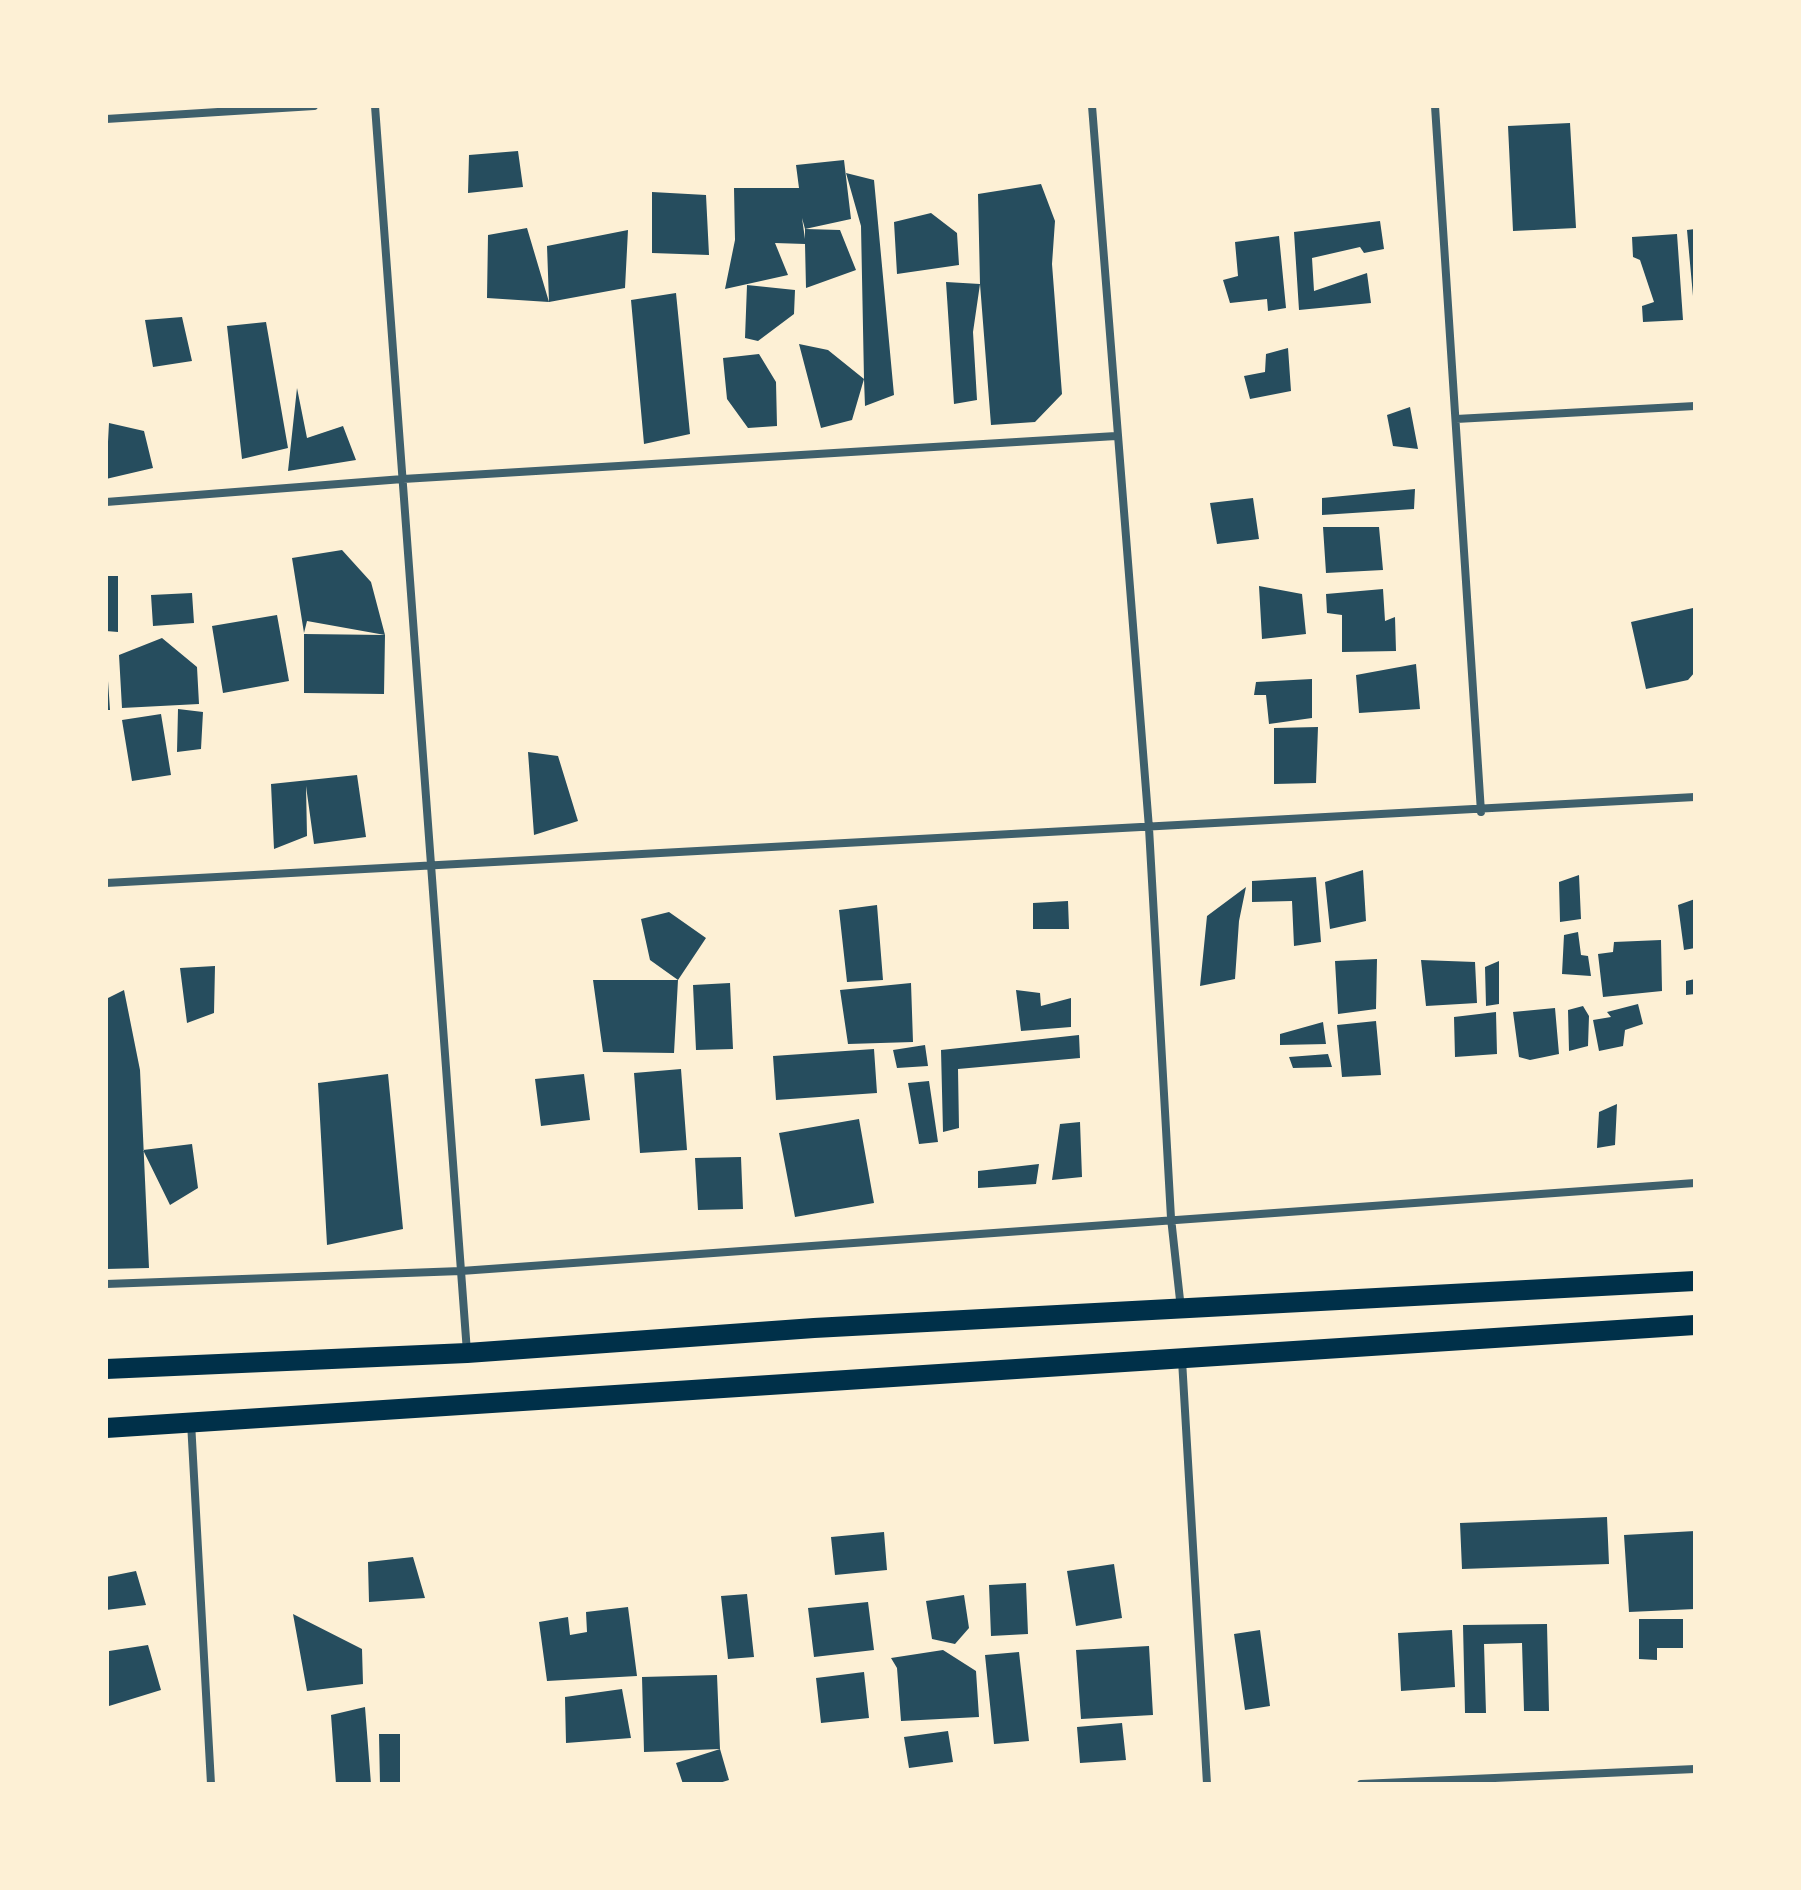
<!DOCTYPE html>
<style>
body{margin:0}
#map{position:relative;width:1801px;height:1890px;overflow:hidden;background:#fdf0d5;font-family:"Source Sans 3",sans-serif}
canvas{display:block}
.frame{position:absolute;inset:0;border:108px solid #fdf0d5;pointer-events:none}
</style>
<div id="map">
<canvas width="1801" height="1890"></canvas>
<div class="frame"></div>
</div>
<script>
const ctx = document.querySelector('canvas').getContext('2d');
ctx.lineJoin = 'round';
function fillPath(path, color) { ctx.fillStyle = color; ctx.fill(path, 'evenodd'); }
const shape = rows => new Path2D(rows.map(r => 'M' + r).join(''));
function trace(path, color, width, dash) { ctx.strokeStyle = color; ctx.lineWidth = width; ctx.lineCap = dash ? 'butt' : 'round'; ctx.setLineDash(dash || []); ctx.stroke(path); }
fillPath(shape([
 [1570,123,1576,228,1513,231,1508,126],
 [518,151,523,187,468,193,469,155],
 [844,160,851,219,805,229,802,218,805,239,805,229,840,230,856,270,806,288,805,244,775,243,788,275,725,289,735,240,734,188,799,188,796,165],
 [846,173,874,180,894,395,865,406,864,379,852,420,821,428,799,344,828,350,864,379,861,226],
 [1041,184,1055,221,1052,264,1062,394,1035,422,991,425,980,284,973,332,977,400,954,404,946,282,980,284,978,194],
 [652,192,706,195,709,255,652,253],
 [931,213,957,233,959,265,897,274,894,222],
 [1380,221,1384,249,1364,253,1360,247,1312,258,1314,291,1367,273,1371,303,1299,310,1294,232],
 [527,228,549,302,547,246,628,230,625,288,549,302,487,298,488,235],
 [1695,229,1695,296,1693,296,1687,230],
 [1677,234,1683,320,1643,322,1642,306,1654,302,1640,260,1633,257,1632,237],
 [1279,236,1286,308,1268,311,1267,299,1230,303,1223,280,1238,276,1235,242],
 [747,285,795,290,794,314,758,341,745,338],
 [676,293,690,434,644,444,631,300],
 [182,317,192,361,153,367,145,320],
 [266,322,288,448,242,459,227,326],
 [1288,348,1291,391,1250,399,1244,376,1265,372,1266,354],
 [759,354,776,382,777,426,748,428,727,399,723,358],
 [297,388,307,438,343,426,356,460,288,471],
 [1410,407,1418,449,1393,446,1387,415],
 [109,423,144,431,153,468,106,479],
 [1415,489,1414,509,1322,515,1322,498],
 [1253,498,1259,539,1217,544,1210,503],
 [1323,527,1379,527,1383,570,1326,573],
 [342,550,371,582,385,635,307,621,304,633,292,558],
 [106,576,118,576,118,632,106,631],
 [1259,586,1302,594,1306,634,1262,639],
 [1383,589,1385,621,1395,617,1396,651,1342,652,1342,615,1327,613,1326,594],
 [192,593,194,623,153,626,151,595],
 [1693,608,1695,672,1688,680,1646,689,1631,622],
 [277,615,289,681,223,693,212,626],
 [304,634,385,635,384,694,304,693],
 [162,638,197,667,199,704,122,708,119,655],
 [1416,664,1420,709,1359,713,1356,675],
 [1312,679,1312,718,1269,724,1266,695,1254,695,1256,682],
 [106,681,108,681,110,710,106,710],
 [178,709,203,712,201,749,177,752],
 [161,714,171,775,132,781,122,720],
 [1318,727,1316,783,1274,784,1274,728],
 [528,752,558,756,578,821,534,835],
 [357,775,366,837,314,844,306,786,307,836,274,849,271,784],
 [1363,870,1366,921,1330,929,1325,882],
 [1579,875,1581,919,1560,922,1559,882],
 [1316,877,1321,942,1294,946,1292,901,1252,902,1252,881],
 [1246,887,1239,921,1235,979,1200,986,1207,916],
 [1695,899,1695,948,1684,950,1678,905],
 [1068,901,1069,929,1033,929,1033,903],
 [877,905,883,980,847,982,839,910],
 [669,912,706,938,678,980,674,1053,603,1052,593,980,678,980,650,960,641,919],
 [1578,932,1581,955,1588,956,1591,976,1562,974,1564,935],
 [1661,940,1662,991,1603,997,1598,954,1613,952,1614,942],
 [1377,959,1376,1009,1338,1014,1335,961],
 [1421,960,1475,962,1477,1003,1426,1006],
 [1499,961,1499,1004,1486,1006,1485,967],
 [215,966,214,1013,187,1023,180,968],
 [1695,979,1695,994,1686,995,1686,981],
 [730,983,733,1049,696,1050,693,985],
 [911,983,913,1042,848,1044,840,990],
 [124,990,140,1070,149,1268,106,1269,106,999],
 [1016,990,1040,993,1041,1006,1071,998,1071,1027,1021,1031],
 [1638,1004,1643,1024,1625,1030,1623,1046,1599,1051,1593,1020,1611,1017,1607,1012],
 [1583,1006,1589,1016,1588,1046,1569,1051,1568,1010],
 [1555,1008,1559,1054,1530,1060,1519,1057,1513,1012],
 [1496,1012,1497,1054,1455,1057,1454,1017],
 [1376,1021,1381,1075,1342,1077,1337,1025],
 [1323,1022,1326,1044,1280,1045,1280,1034],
 [1079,1035,1080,1058,958,1069,959,1128,943,1132,941,1050],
 [925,1045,928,1066,897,1068,893,1050],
 [874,1049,877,1093,776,1100,773,1056],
 [1328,1054,1332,1067,1293,1068,1289,1057],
 [681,1069,687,1150,640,1153,634,1073],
 [388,1074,403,1229,327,1245,318,1083],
 [584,1074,590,1120,541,1126,535,1079],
 [929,1081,938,1142,919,1144,908,1083],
 [1617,1104,1615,1145,1597,1148,1599,1112],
 [859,1119,874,1203,795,1217,779,1133],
 [1080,1122,1082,1177,1052,1180,1060,1124],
 [192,1144,198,1188,170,1205,143,1150],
 [741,1157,743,1209,698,1210,695,1158],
 [1039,1164,1036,1184,978,1188,978,1171],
 [1607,1517,1609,1564,1462,1569,1460,1523],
 [1695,1531,1695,1609,1629,1612,1624,1535],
 [884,1532,887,1570,835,1575,831,1537],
 [413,1557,425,1598,369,1602,368,1562],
 [1114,1564,1122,1618,1076,1626,1067,1571],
 [136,1571,146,1605,106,1610,106,1577],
 [1026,1583,1028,1634,991,1636,989,1585],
 [747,1594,754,1657,728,1659,721,1596],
 [964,1595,969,1628,955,1644,932,1639,926,1601],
 [868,1602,874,1650,814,1657,808,1608],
 [628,1607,637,1676,547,1681,539,1622,568,1617,570,1635,587,1632,586,1612],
 [293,1614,362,1649,363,1684,307,1691],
 [1639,1619,1683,1619,1683,1648,1657,1648,1657,1660,1639,1659],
 [1547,1624,1549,1711,1524,1711,1522,1643,1484,1644,1486,1713,1465,1713,1463,1625],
 [1260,1630,1270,1706,1245,1710,1234,1634],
 [1452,1630,1455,1687,1401,1691,1398,1633],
 [148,1645,161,1690,109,1706,109,1651],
 [1149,1646,1153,1715,1081,1719,1076,1650],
 [943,1650,976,1671,979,1717,901,1721,897,1668,891,1658],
 [1019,1652,1029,1741,994,1744,985,1655],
 [864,1672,869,1718,821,1723,816,1678],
 [717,1675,720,1749,644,1752,642,1677],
 [622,1689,631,1738,566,1743,565,1697],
 [365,1707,371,1784,336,1784,331,1715],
 [1122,1723,1126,1760,1080,1763,1077,1727],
 [948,1731,953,1762,909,1768,904,1737],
 [379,1734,400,1734,400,1784,380,1784],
 [720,1749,729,1780,716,1784,683,1784,676,1763]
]), '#264d5e');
trace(shape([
 [375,106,467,1352],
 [1092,106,1149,828,1171,1218,1181,1309],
 [1435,106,1481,812],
 [106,119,314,106],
 [1456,419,1695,406],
 [106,502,403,479,1116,436],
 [106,883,1695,797],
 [106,1284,461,1271,1695,1183],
 [1182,1360,1207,1784],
 [191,1422,211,1784],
 [1361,1784,1695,1769]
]), '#3f606c', 8);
trace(shape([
 [106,1369,467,1353,814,1328,1695,1281],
 [106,1428,1695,1325]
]), '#003049', 20);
</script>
